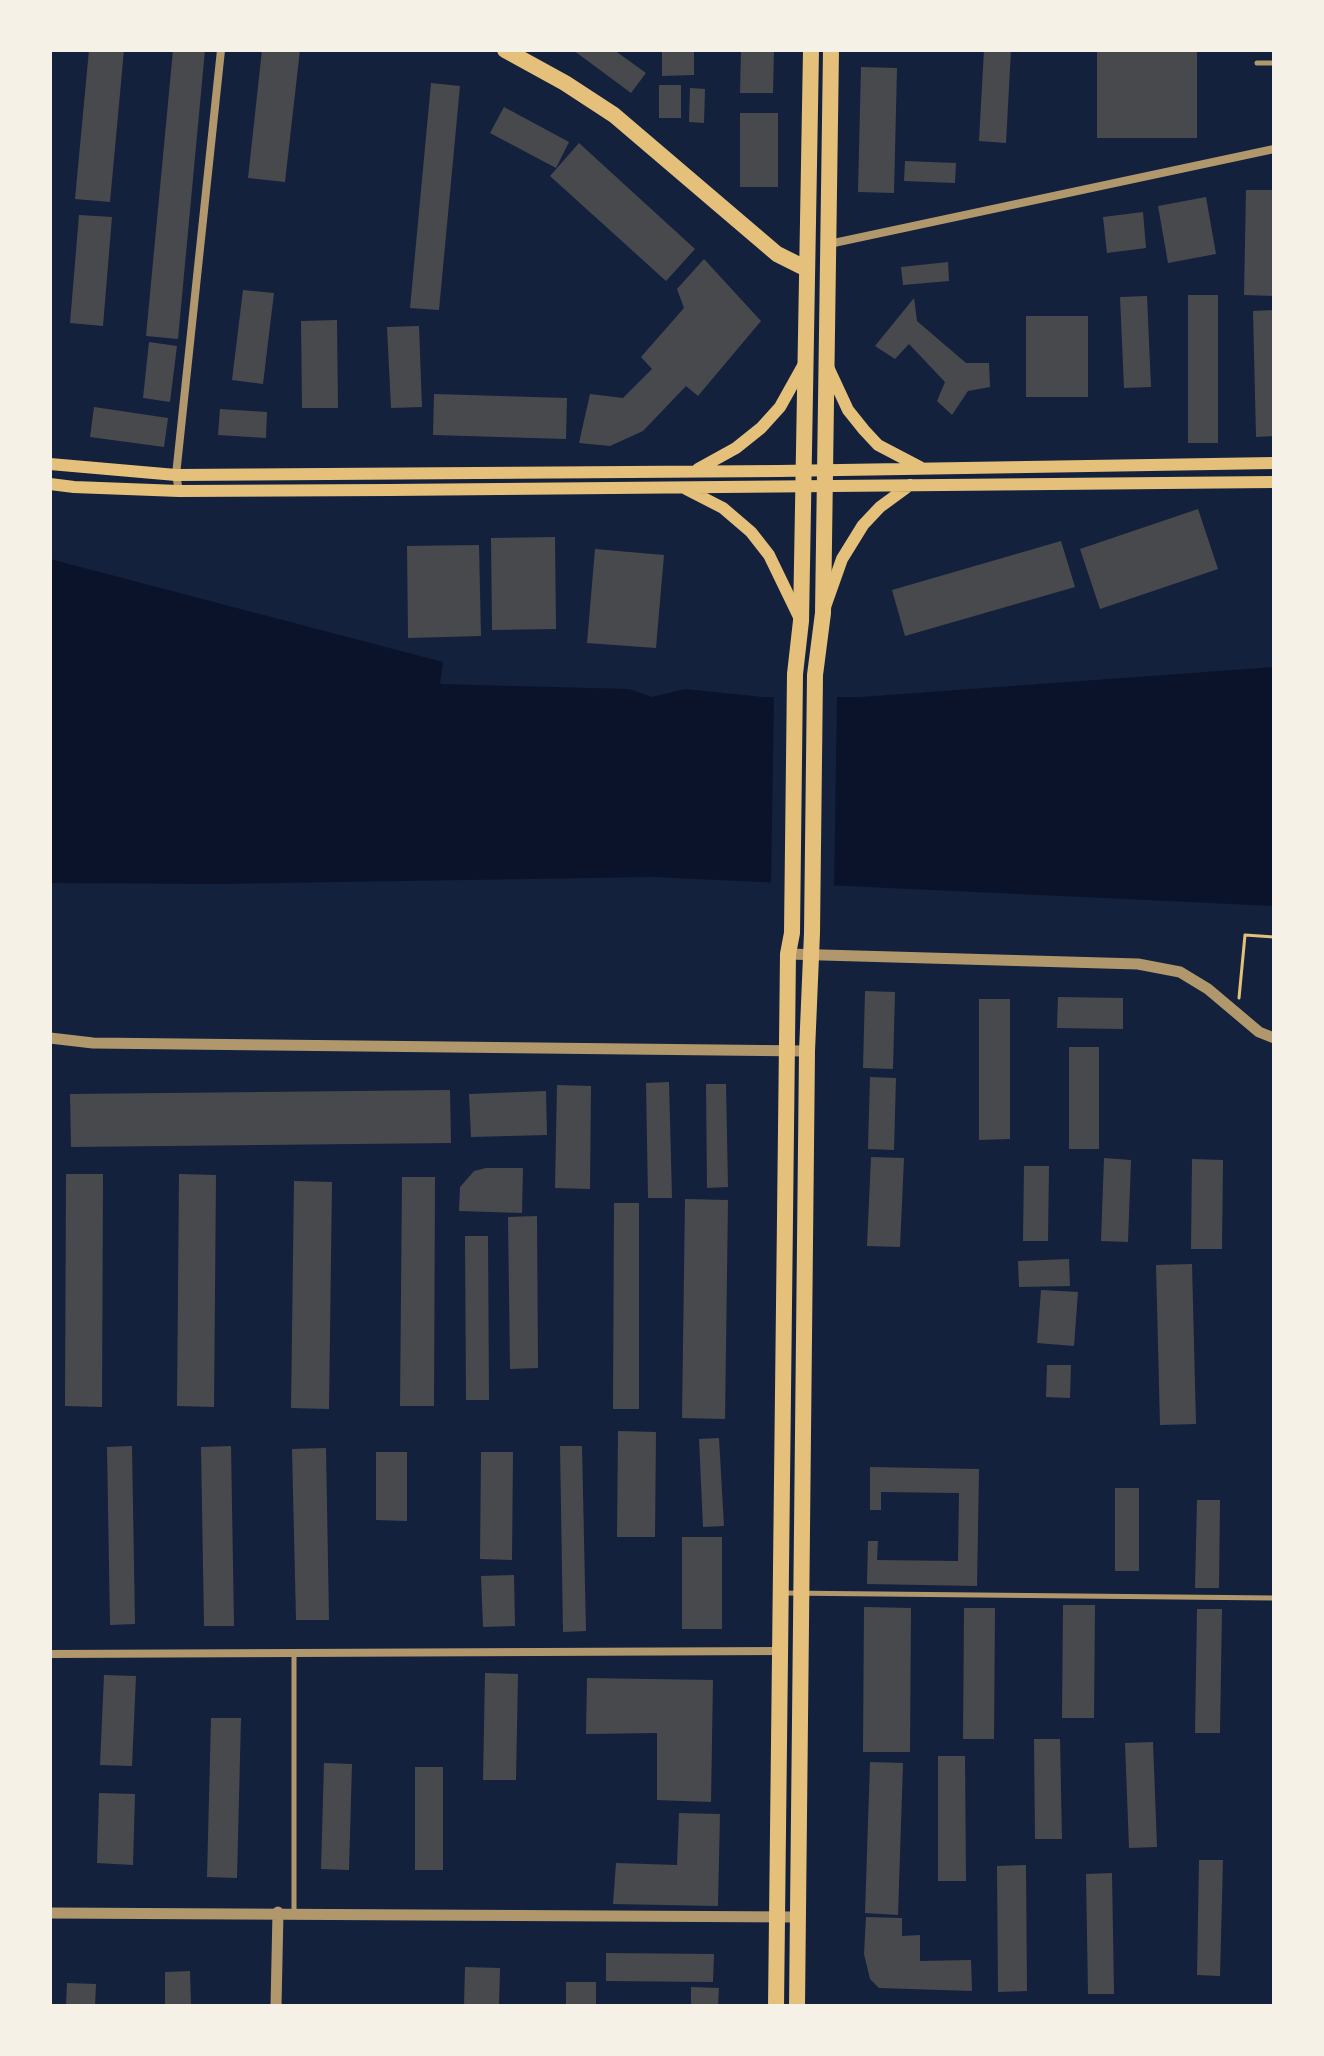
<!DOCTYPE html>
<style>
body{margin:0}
#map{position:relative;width:1324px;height:2056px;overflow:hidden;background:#14213d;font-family:"Exo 2",sans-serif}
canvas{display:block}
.frame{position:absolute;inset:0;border:52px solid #f6f1e7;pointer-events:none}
</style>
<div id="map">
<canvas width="1324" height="2056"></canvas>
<div class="frame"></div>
</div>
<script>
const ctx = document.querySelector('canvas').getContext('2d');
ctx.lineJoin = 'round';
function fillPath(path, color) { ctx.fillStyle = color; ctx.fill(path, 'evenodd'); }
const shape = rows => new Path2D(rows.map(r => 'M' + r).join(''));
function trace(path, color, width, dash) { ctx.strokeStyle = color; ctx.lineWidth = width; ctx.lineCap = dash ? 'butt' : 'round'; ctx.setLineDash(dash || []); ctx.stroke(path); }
fillPath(shape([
 [50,559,443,662,440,684,629,689,652,697,685,689,763,697,860,697,1274,667,1274,906,653,877,219,884,50,883]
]), '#0b132b');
fillPath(shape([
 [774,693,837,693,834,889,771,886]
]), '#14213d');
fillPath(shape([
 [89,50,124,50,110,202,75,199],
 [173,50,205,50,178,339,146,336],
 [262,50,300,50,285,182,248,178],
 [573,50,614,50,646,73,631,93],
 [662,50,694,50,694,75,662,76],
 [741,50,774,50,773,93,740,93],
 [984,50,1011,50,1006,143,979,141],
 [1097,50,1197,50,1197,138,1097,138],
 [861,67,897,68,894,193,858,192],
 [431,83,460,86,439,310,410,308],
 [659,85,681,85,681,118,659,118],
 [690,88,705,89,704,123,689,122],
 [504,107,569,142,556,168,490,133],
 [740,113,778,113,778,187,740,187],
 [579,143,695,249,666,281,550,176],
 [905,161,956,163,955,183,904,181],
 [1246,190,1274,190,1274,296,1244,295],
 [1206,197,1216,254,1168,263,1158,206],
 [1143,212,1146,248,1107,253,1103,217],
 [79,215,112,217,103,326,70,323],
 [704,259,761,321,698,396,686,386,643,431,610,446,579,443,590,394,623,398,652,369,641,357,684,308,677,289],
 [948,262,949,281,903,285,901,267],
 [243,290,274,293,263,384,232,380],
 [1188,295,1218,295,1218,443,1188,443],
 [1147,296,1151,387,1124,388,1120,297],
 [914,298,917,321,966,363,989,363,990,387,968,391,952,415,937,401,945,382,909,344,895,359,875,346],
 [1274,310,1274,436,1256,437,1253,311],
 [1026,316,1088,316,1088,397,1026,397],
 [337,320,338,408,302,408,301,321],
 [419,326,422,407,391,408,387,327],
 [149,342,177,346,170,402,143,398],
 [434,394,567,398,566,439,433,435],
 [94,407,168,418,164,447,90,437],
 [220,409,267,412,266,438,218,435],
 [1198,509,1218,569,1100,609,1080,549],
 [555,537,556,629,492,630,491,538],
 [1061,541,1075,587,905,636,892,590],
 [479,545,481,636,408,638,407,546],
 [595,549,664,555,656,648,587,643],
 [865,991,895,992,893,1069,863,1068],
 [1058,997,1123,998,1123,1029,1057,1028],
 [979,999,1010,999,1010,1139,979,1140],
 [1069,1047,1099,1047,1099,1149,1069,1149],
 [870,1077,896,1078,894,1150,868,1149],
 [669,1082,672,1198,648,1198,646,1083],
 [706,1084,726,1084,728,1187,707,1188],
 [557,1085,591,1086,590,1189,555,1188],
 [450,1090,451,1143,71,1147,70,1094],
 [546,1091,547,1135,471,1137,469,1094],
 [871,1157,904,1158,900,1247,867,1246],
 [1104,1158,1131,1160,1128,1242,1101,1241],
 [1192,1159,1223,1160,1222,1249,1191,1249],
 [1024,1166,1049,1166,1048,1241,1023,1241],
 [486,1168,523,1168,522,1213,459,1211,460,1187,474,1171],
 [66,1174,103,1174,102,1407,65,1406],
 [179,1174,216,1175,214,1407,177,1406],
 [402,1177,435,1177,434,1406,400,1406],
 [294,1181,332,1182,329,1409,291,1408],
 [685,1199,728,1200,725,1419,682,1418],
 [614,1203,639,1203,639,1409,613,1409],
 [537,1216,538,1368,510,1369,508,1217],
 [465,1236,488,1236,489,1400,466,1400],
 [1069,1259,1070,1286,1019,1287,1018,1261],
 [1192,1264,1196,1424,1160,1425,1156,1265],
 [1041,1290,1078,1292,1074,1346,1037,1343],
 [1047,1365,1071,1365,1070,1398,1046,1397],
 [618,1431,656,1432,655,1537,617,1537],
 [719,1438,724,1526,703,1527,699,1439],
 [132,1446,135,1624,110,1625,107,1447],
 [231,1446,234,1626,204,1626,201,1447],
 [560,1446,582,1446,586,1631,563,1632],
 [326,1448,329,1620,296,1620,292,1449],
 [376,1452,407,1452,407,1521,376,1520],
 [481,1452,513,1452,512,1560,480,1559],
 [870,1467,979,1469,977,1586,867,1584,868,1541,878,1541,877,1560,958,1561,959,1493,881,1492,881,1510,870,1510],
 [1115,1488,1139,1488,1139,1571,1115,1571],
 [1197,1500,1220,1500,1219,1588,1195,1588],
 [682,1537,722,1537,722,1629,682,1629],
 [514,1575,515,1626,483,1627,481,1576],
 [1063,1605,1095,1605,1094,1718,1062,1718],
 [864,1607,911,1608,910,1752,863,1752],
 [964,1608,995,1608,994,1739,963,1739],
 [1197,1609,1222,1609,1220,1733,1195,1733],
 [485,1673,518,1674,516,1780,483,1780],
 [104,1675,136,1676,132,1766,100,1765],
 [587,1678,713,1680,711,1802,657,1800,657,1733,586,1734],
 [211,1718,241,1718,237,1878,207,1877],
 [1034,1739,1060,1739,1062,1839,1035,1839],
 [1153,1742,1157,1847,1129,1848,1125,1743],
 [938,1756,965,1756,966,1881,938,1881],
 [870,1762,903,1763,898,1915,865,1913],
 [324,1763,352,1764,349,1870,321,1869],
 [415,1767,443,1767,443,1870,415,1870],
 [99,1793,135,1794,133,1865,97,1863],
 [679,1813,720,1814,718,1906,613,1904,616,1863,677,1865],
 [1199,1860,1223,1860,1220,1976,1197,1975],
 [1026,1865,1027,1991,998,1992,997,1866],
 [1112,1873,1114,1994,1088,1994,1086,1874],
 [866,1917,902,1918,902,1936,920,1935,920,1961,971,1960,972,1991,879,1988,870,1979,864,1954],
 [606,1953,714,1954,713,1982,606,1981],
 [465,1967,500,1968,499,2006,464,2006],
 [190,1971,191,2006,165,2006,165,1972],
 [566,1982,596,1982,596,2006,566,2006],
 [67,1983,96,1984,95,2006,66,2006],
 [691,1987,719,1988,718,2006,691,2006]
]), '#48494c');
trace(shape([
 [1239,998,1245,935,1274,937]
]), '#e5c07b', 3);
trace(shape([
 [1257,63,1274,63],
 [782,1593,1274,1598],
 [294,1653,294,1912]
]), '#b1986c', 5);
trace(shape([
 [829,244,1274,149],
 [179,491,176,475,221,50],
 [50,1654,780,1651]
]), '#b1986c', 8);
trace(shape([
 [788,954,1138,964,1180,972,1208,989,1259,1032,1274,1038],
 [50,1038,93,1043,807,1051],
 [50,1913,797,1917],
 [276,2006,278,1912]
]), '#b1986c', 11);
trace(shape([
 [828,367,848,410,864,430,878,445,920,467],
 [50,464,176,475,779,471,1274,463],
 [698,469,736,448,761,428,780,407,804,364],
 [50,484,74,487,179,491,390,490,1274,482],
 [686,489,723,508,751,532,769,555,799,617],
 [825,607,842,559,863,525,880,507,910,485]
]), '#e5c07b', 12);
trace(shape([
 [505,50,565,83,614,115,777,254,807,269],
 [776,2006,788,954,792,933,795,674,801,621,811,50],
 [797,2006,807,1051,812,933,815,675,823,613,831,50]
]), '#e5c07b', 16);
</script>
